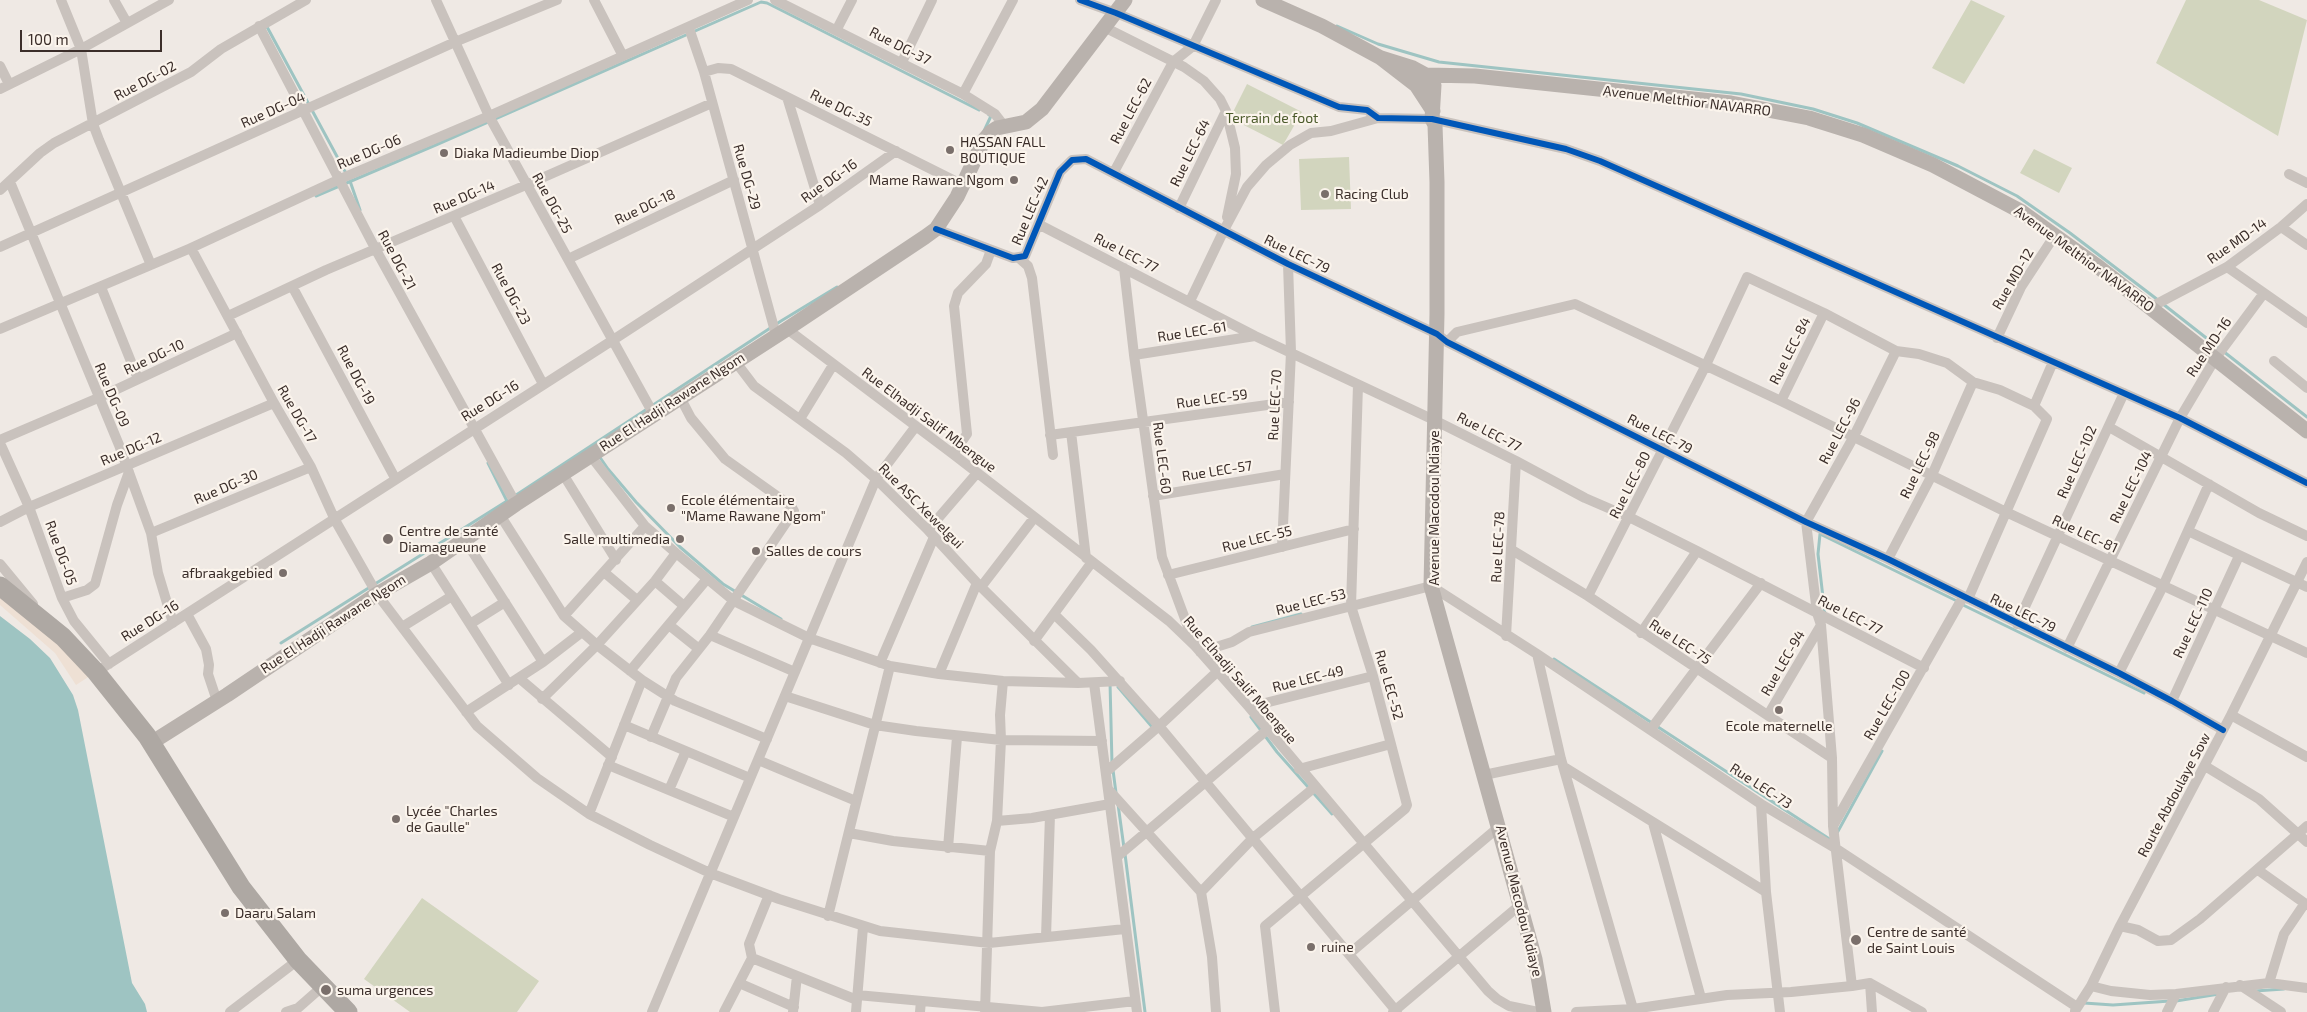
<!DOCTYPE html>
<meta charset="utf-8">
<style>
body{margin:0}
#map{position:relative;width:2307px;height:1012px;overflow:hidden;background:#efe9e4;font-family:"Exo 2",sans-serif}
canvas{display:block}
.scale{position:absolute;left:20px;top:30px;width:142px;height:22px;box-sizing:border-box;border:2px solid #3b2e2a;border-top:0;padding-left:6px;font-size:15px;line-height:18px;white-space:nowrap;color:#3b2e2a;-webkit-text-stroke:4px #fbf4ec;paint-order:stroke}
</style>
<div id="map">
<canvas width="2307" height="1012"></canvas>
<div class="scale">100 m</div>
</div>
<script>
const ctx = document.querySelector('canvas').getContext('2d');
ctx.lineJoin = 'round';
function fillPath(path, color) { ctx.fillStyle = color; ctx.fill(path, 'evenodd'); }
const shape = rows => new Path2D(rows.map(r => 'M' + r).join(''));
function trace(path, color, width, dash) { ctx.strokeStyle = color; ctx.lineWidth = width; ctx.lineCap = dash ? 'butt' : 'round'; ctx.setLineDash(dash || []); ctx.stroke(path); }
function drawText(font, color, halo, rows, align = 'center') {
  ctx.font = font + ' "Exo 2",sans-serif'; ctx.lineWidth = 4.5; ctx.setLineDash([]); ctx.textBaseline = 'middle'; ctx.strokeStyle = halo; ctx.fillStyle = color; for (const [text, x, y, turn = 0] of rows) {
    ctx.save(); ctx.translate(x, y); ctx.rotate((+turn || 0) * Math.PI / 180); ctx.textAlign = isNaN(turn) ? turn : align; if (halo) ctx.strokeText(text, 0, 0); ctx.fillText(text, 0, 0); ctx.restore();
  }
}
fillPath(shape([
 [1971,0,2005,16,1964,84,1932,68],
 [2186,0,2259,0,2307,20,2278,136,2156,63],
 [1247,84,1302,112,1283,145,1230,118],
 [2034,149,2072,168,2059,193,2020,173],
 [1349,157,1351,209,1301,210,1299,159],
 [422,898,539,981,517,1012,410,1012,364,979]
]), '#d2d5be');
fillPath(shape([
 [0,586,96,672,76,685,55,653,0,605]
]), '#eee0d4');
fillPath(shape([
 [0,616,30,639,50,658,73,695,78,710,132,983,145,1004,147,1012,0,1012]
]), '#9ec4c2');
trace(shape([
 [266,25,347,175],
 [1337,26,1378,44,1439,62,1741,94,1813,109,1857,123,1958,166,2017,196,2070,233,2158,300],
 [984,131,991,116,989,115],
 [350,181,360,210],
 [316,196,438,144,761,2,767,3,979,110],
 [2163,304,2307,417],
 [599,456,608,469,636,502,680,547,723,584,781,619],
 [488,463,507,501],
 [1961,604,2144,693],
 [1825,615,1818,554,1820,534,1959,602],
 [1252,627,1301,614],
 [281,643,507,501,781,321,837,287],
 [1554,659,1831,840],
 [1110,682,1112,764],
 [1118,687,1153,728],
 [1251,717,1277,752,1332,814],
 [1113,770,1116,793],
 [1118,804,1124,848],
 [1837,833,1882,751],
 [1125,854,1145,1012],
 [2255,991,2284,989],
 [2176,1001,2219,994],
 [2084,1003,2113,1005,2170,1001]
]), '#9ec4c2', 3);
trace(shape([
 [61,0,81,49,93,124,99,140,151,265],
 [114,0,127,23],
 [436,0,489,116,654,415],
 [594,0,623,56],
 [775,0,963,94,995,114,1005,127],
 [1080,0,1116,13,1339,107,1367,110,1378,118,1432,119,1566,149,1600,161,2180,418,2307,483],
 [259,26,376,250,516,504],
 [1104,27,1184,67,1204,81,1220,99,1226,111,1235,148,1236,174,1227,217],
 [689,28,704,72,776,335],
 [837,29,852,0],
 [902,62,932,0],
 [0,66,9,84],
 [704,72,718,68,731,69,963,185],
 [0,89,81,49,169,0],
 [963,94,1013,0],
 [787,97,820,205],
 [1114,172,1173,62,1193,46,1216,0],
 [2289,174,2307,183],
 [10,182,119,445,151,533,158,573,173,623],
 [0,190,40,153,54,143,191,72,221,49,306,0],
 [1179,208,1226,111],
 [454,216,543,384],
 [1040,225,1255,336,1434,420,1516,461,1585,498,1629,517,1697,551,1924,668],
 [2281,227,2307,245],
 [936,229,1013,258,1025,256,1060,172,1072,160,1086,159,1288,264,1437,334,1447,342,1806,522,1888,559,2119,673,2172,701,2223,730],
 [0,247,455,42,557,0],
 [191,248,274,403,311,467,335,520,377,594,477,726,537,778,589,814,650,845,710,873,779,899,880,931,989,943,1125,929],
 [1019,258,1028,266,1032,278,1053,455],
 [568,259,734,180],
 [2227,267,2307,323],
 [1124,268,1134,355,1162,557,1194,643],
 [292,286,395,478],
 [101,287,138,379],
 [1190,301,1224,230,1247,187,1266,165,1290,145,1311,133,1331,131,1378,118],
 [2151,307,2227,267,2281,227,2307,204],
 [228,316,326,270,526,185,712,103],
 [0,329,191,248,340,179,489,116,748,0],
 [787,329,953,454,1169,621,1195,646,1249,707,1488,991,1497,999,1509,1006,1538,1012],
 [1997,338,2021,287,2055,235],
 [1447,342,1457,332,1575,304,1781,401,2006,512,2307,653],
 [1134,355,1255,336],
 [735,361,754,386,846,453,876,479,928,530,977,583,1078,683],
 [2274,361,2307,388],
 [1781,401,1824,313],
 [2034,406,2053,362],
 [800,419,833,365],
 [2109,427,2259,513,2307,536],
 [1071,432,1086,558],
 [1050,435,1289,402],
 [0,440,98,398,237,333],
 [0,443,29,507,62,598,74,621,109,664],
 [953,454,967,434,954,306,958,293,986,264,991,250],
 [590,455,645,526,676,553,734,601,809,638,890,666,939,674,1003,681,1078,683,1120,681],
 [563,474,616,560],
 [1153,496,1285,474],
 [500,515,564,616,597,645,642,680,675,701,767,739],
 [0,522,29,507,274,403],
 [928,530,977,473],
 [2188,531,2307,587],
 [151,533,311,467],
 [465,540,543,662],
 [1282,547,1291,352,1288,264],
 [1512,550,1588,596,1832,758],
 [1888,559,1932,475,1973,382],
 [431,563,509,685],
 [0,564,33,604],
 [605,573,637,600],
 [1168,575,1354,529],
 [655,581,684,606],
 [981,587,1034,518],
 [1588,596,1706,365,1747,277,1824,313,1896,351,1919,354,1947,363,1973,382,2000,390,2034,406,2047,419,1968,599],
 [62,598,87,590,95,584,117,505,129,472],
 [187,614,206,649,209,665,208,674,217,701],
 [1054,614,1091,650,1159,726,1397,1012],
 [564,616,645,526],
 [470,624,505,602],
 [2017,624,2124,393],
 [669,625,699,649],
 [402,627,452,596],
 [1641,633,1697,551],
 [710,635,795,672],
 [1506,636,1516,461],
 [1034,641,1092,562],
 [2067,648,2180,418,2215,359,2264,293],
 [1200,652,1232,642,1249,632,1431,586,1537,654,1761,804,1835,848,2077,1007],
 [1537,654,1561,759,1633,1009],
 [880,663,934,537],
 [630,671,707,579],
 [96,672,613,340,820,205,896,151],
 [2119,673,2163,586,2209,484],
 [939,674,977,583],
 [519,678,612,757],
 [1094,683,1137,1012],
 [785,696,875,725,916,731,1001,740,1102,741],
 [542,699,597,645,655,581,676,553],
 [2172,701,2239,556],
 [1249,707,1373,676],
 [466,712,543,662,582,632],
 [1768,715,1821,625],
 [2231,715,2307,757],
 [624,725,750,778],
 [1651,729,1761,583],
 [651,737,676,678,710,635,794,511,791,506,725,459,691,418,680,397],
 [758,760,856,801],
 [608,765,734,817],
 [2205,766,2259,799,2307,842],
 [1564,767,1766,892],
 [1299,769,1391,744],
 [1106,772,1159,726,1218,671],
 [1484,775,1561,759],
 [1108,789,1201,892,1212,957,1216,1012],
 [669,790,686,751],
 [1761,804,1766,892,1780,1012],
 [589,814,642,680],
 [997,821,1032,818,1110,804],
 [1653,823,1701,998],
 [1833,826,1963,597],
 [849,833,893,841,990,851],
 [948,848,957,737],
 [1118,856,1267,730],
 [2258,870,2307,905],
 [1201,892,1253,838,1315,787],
 [828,916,890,666],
 [2120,926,2138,930,2158,941,2171,940,2200,919,2307,826],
 [1046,937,1050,815],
 [1349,954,1500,826],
 [752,958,857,1000],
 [739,983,794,1007],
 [1870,983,1872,1012],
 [2269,983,2284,934,2305,903],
 [2240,985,2281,1012],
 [1852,986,1833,826,1832,758,1821,625,1817,613,1806,522,1853,438,1896,351],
 [2091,986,2111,991,2150,995,2176,994,2269,983,2307,988],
 [857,995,1042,1012,1135,1001],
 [2075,1011,2091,986,2120,926,2231,715,2307,562],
 [230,1012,298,960],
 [286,1012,298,1008,323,986],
 [652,1012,876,479,916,426],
 [724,1012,752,958,749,944,769,895],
 [793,1012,797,976],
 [856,1012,863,927],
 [920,1012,921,1001],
 [985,1012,990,851,997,821,1001,740,1000,715,1003,681],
 [1275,1012,1265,926,1405,809,1407,805,1373,676,1351,606,1358,385],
 [1393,1012,1520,905],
 [1576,1012,1633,1009,1727,995,1791,992,1852,986,1870,983,1922,1012],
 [2167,1012,2176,994],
 [2213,1012,2226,987]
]), '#c9c2bd', 10);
trace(shape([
 [1263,0,1322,26,1381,58,1416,85,1433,111],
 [1381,58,1413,68,1426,75,1434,85,1432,119,1435,125,1437,182,1437,314,1431,586,1535,959,1544,1012],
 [1416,85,1426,75,1475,76,1731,103,1809,118,1863,135,1933,165,2022,212,2096,265,2307,431],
 [151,743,227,695,377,594,431,563,516,504,787,329,925,237,936,229,957,197,984,140,991,132,997,128,1026,122,1042,109,1125,0]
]), '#b9b2ad', 15);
trace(shape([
 [0,586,63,637,96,672,147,736,241,887,298,960,348,1012]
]), '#aea8a3', 19);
trace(shape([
 [1080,0,1116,13,1339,107,1367,110,1378,118,1432,119,1566,149,1600,161,2180,418,2307,483],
 [936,229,1013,258,1025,256,1060,172,1072,160,1086,159,1288,264,1437,334,1447,342,1806,522,1888,559,2119,673,2172,701,2223,730]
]), '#0057b8', 6);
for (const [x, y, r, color] of [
 [950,150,5,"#7a6f6b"],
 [444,153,5,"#7a6f6b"],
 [1014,180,5,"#7a6f6b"],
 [1325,194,5,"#7a6f6b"],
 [671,508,5,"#7a6f6b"],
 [388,539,6,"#7a6f6b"],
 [680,539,5,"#7a6f6b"],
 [756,551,5,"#7a6f6b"],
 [283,573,5,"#7a6f6b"],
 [1779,710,5,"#7a6f6b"],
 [396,819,5,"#7a6f6b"],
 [225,913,5,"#7a6f6b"],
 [1856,940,6,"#7a6f6b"],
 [1311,947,5,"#7a6f6b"],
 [326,990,6,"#7a6f6b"]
]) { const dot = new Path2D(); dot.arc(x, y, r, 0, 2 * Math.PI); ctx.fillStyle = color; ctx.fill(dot); trace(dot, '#fbf4ec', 2); }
drawText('14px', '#3b2e2a', '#fbf4ec', [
 ["Rue DG-37",900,46,27],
 ["Rue DG-02",145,81,-28],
 ["Avenue Melthior NAVARRO",1687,101,7],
 ["Rue DG-35",841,108,26],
 ["Rue DG-04",273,110,-24],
 ["Rue LEC-62",1131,111,-62],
 ["Rue DG-06",369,152,-23],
 ["Rue LEC-64",1190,153,-64],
 ["Rue DG-29",747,177,74],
 ["Rue DG-16",829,181,-35],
 ["Rue DG-14",464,197,-23],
 ["Rue DG-25",552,203,61],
 ["Rue DG-18",645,207,-25],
 ["Rue LEC-42",1030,211,-67],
 ["Rue MD-14",2237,241,-35],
 ["Rue LEC-77",1126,253,27],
 ["Rue LEC-79",1297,254,26],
 ["Avenue Melthior NAVARRO",2084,259,36],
 ["Rue DG-21",397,260,62],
 ["Rue MD-12",2013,279,-60],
 ["Rue DG-23",511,294,62],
 ["Rue LEC-61",1192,332,-9],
 ["Rue MD-16",2209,347,-56],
 ["Rue LEC-84",1790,351,-63],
 ["Rue DG-10",154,357,-25],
 ["Rue DG-19",356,375,62],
 ["Rue DG-09",112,395,67],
 ["Rue LEC-59",1212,399,-8],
 ["Rue DG-16",490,401,-32],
 ["Rue El Hadji Rawane Ngom",672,402,-33],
 ["Rue LEC-70",1275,405,-87],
 ["Rue DG-17",297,414,60],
 ["Rue Elhadji Salif Mbengue",929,420,37],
 ["Rue LEC-96",1840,431,-62],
 ["Rue LEC-77",1489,432,27],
 ["Rue LEC-79",1660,434,27],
 ["Rue DG-12",131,449,-23],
 ["Rue LEC-60",1162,458,83],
 ["Rue LEC-102",2077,462,-66],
 ["Rue LEC-98",1920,465,-64],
 ["Rue LEC-57",1217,471,-9],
 ["Rue LEC-80",1630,485,-63],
 ["Rue DG-30",226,487,-23],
 ["Rue LEC-104",2131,487,-64],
 ["Rue ASC Xewelgui",921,506,45],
 ["Avenue Macodou Ndiaye",1434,508,-90],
 ["Rue LEC-81",2085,534,25],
 ["Rue LEC-55",1257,539,-14],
 ["Rue LEC-78",1498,547,-87],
 ["Rue DG-05",61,553,70],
 ["Rue LEC-53",1311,602,-14],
 ["Rue LEC-79",2023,613,26],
 ["Rue LEC-77",1850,615,27],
 ["Rue DG-16",150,621,-32],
 ["Rue LEC-110",2193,623,-65],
 ["Rue El Hadji Rawane Ngom",333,624,-33],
 ["Rue LEC-75",1680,642,33],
 ["Rue LEC-94",1783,663,-60],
 ["Rue LEC-49",1308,679,-14],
 ["Rue Elhadji Salif Mbengue",1240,680,49],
 ["Rue LEC-52",1389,685,74],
 ["Rue LEC-100",1887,705,-60],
 ["Rue LEC-73",1761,786,33],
 ["Route Abdoulaye Sow",2174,795,-62],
 ["Avenue Macodou Ndiaye",1519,901,76]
]);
drawText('14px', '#4c5b2c', '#fbf4ec', [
 ["Terrain de foot",1272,118]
]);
drawText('14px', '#3b2e2a', '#fbf4ec', [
 ["HASSAN FALL",960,142],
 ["BOUTIQUE",960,158],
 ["Diaka Madieumbe Diop",454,153],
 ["Mame Rawane Ngom",1004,180,"right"],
 ["Racing Club",1335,194],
 ["Ecole élémentaire",681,500],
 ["\"Mame Rawane Ngom\"",681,516],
 ["Centre de santé",399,531],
 ["Diamagueune",399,547],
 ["Salle multimedia",670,539,"right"],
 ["Salles de cours",766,551],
 ["afbraakgebied",273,573,"right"],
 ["Ecole maternelle",1779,726,"center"],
 ["Lycée \"Charles",406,811],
 ["de Gaulle\"",406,827],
 ["Daaru Salam",235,913],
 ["Centre de santé",1867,932],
 ["de Saint Louis",1867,948],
 ["ruine",1321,947],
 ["suma urgences",337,990]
], 'left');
</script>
